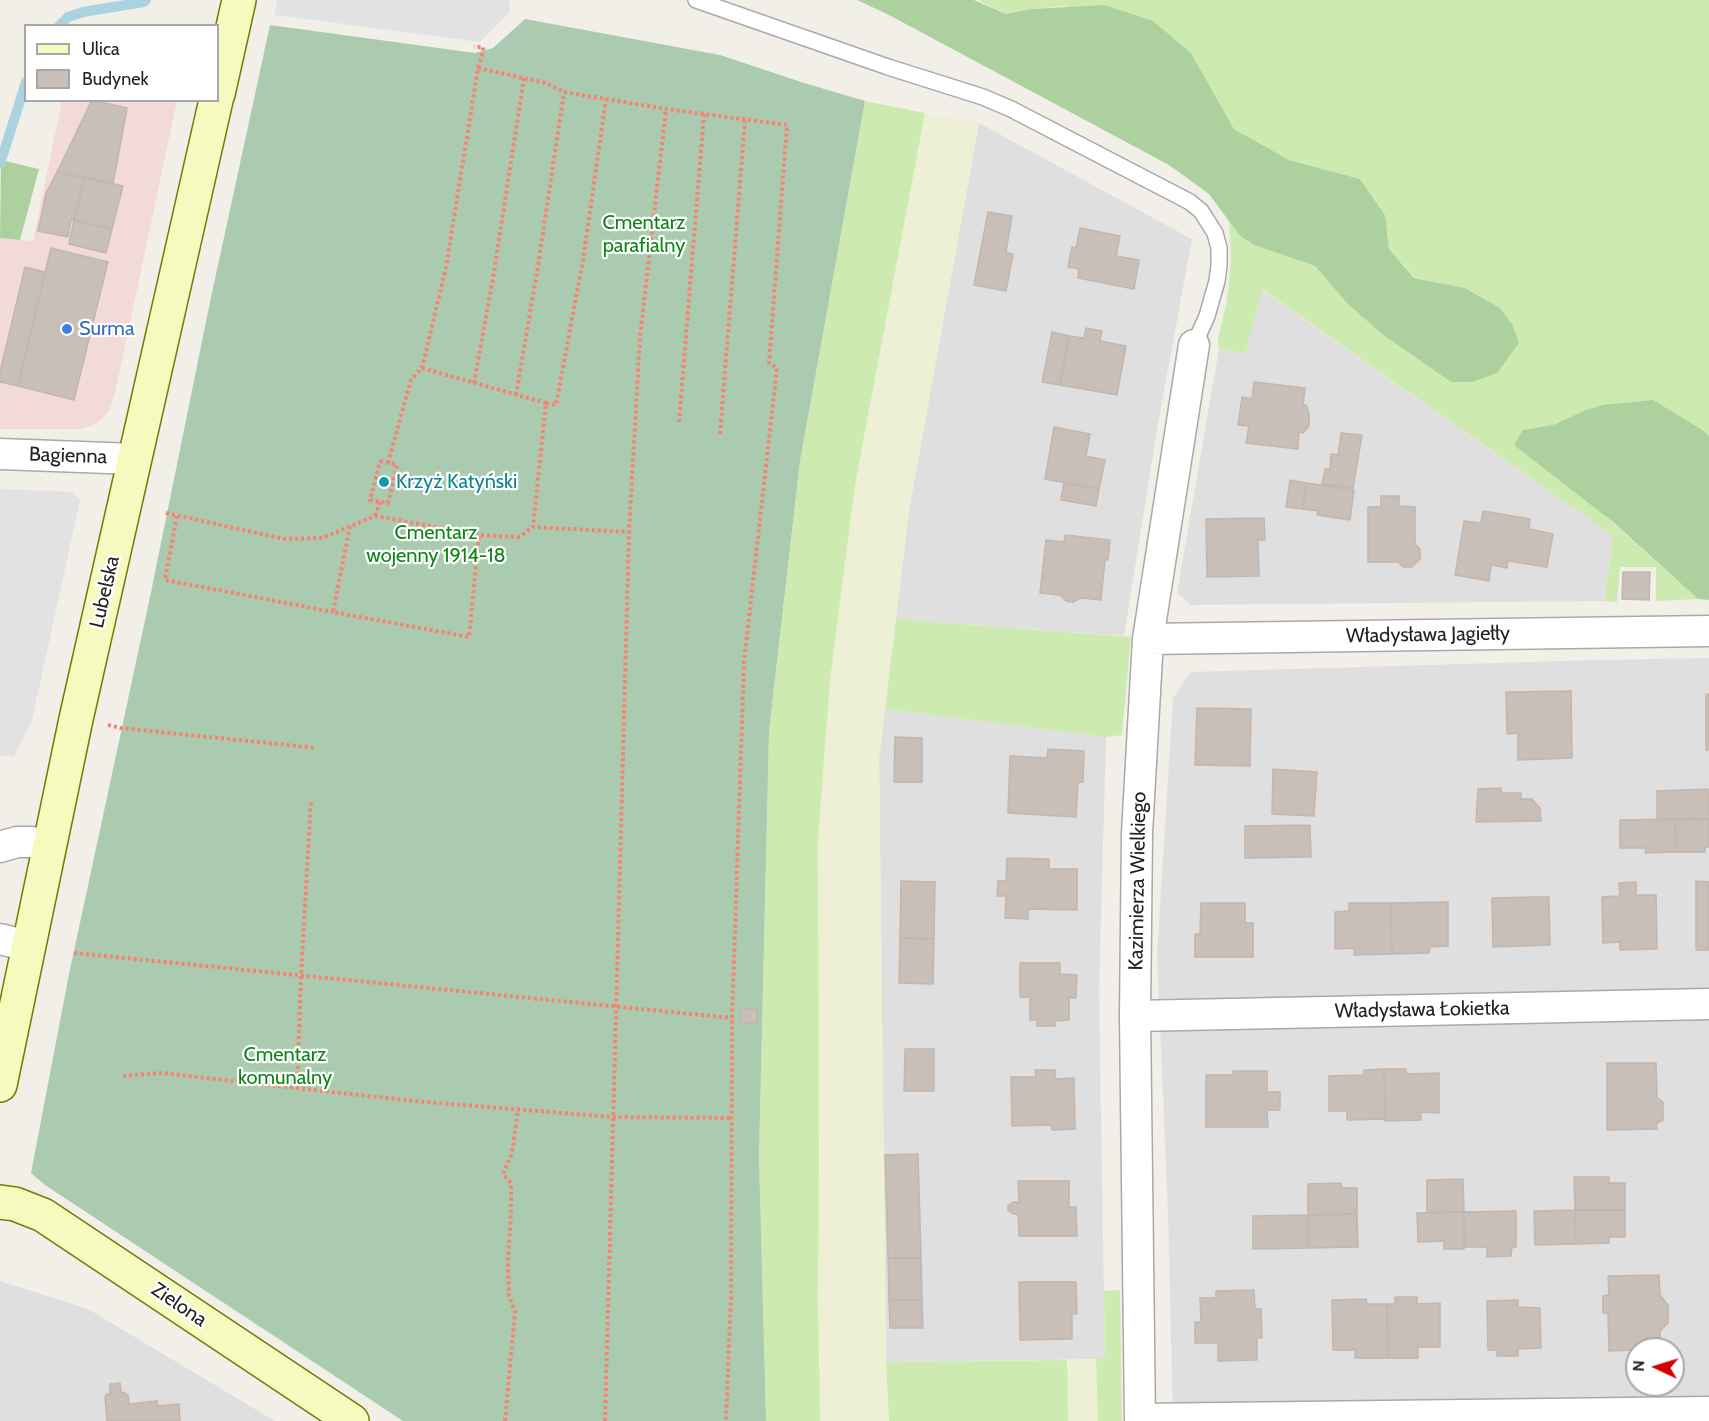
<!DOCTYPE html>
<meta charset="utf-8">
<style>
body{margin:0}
#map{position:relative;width:1709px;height:1421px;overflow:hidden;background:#f2efe9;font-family:Cabin,sans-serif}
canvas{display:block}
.legend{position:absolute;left:24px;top:24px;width:195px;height:78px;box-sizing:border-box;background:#fff;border:2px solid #a7a7a7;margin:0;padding:8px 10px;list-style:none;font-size:18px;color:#222}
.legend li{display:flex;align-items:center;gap:12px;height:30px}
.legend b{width:30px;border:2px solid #a7a7a7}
.north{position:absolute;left:1625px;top:1337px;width:60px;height:60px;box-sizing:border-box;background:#fff;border:2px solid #a7a7a7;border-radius:50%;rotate:274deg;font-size:16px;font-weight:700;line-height:24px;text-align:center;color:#222}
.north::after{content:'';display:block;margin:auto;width:21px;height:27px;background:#d40000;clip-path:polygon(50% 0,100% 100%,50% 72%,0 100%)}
</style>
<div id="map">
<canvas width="1709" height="1421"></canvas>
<ul class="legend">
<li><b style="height:8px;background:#f7fabf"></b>Ulica</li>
<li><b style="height:16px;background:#c7bfb8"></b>Budynek</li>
</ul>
<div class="north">N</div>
</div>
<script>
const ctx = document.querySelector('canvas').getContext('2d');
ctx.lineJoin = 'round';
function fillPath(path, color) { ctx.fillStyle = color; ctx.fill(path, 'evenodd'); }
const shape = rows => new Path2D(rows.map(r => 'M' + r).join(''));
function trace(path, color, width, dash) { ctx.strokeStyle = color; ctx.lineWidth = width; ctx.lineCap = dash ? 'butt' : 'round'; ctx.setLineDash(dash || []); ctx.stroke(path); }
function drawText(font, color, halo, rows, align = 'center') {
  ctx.font = font + ' Cabin,sans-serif'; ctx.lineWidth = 4.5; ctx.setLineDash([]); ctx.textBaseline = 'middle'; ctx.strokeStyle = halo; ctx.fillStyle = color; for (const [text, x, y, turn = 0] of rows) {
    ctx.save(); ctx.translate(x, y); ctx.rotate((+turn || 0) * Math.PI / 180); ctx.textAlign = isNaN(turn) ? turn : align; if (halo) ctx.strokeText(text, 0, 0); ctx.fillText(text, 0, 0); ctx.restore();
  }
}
fillPath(shape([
 [979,123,1192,239,1158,423,1124,636,896,619,909,510],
 [1261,289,1613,536,1604,601,1191,605,1177,593,1219,349,1246,353],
 [1709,658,1709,1421,1173,1421,1168,1214,1157,954,1173,698,1191,672,1596,660],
 [1637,1349,1673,1349,1673,1385,1637,1385],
 [885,709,1106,737,1099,991,1105,1359,886,1362,879,758],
 [0,1281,88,1309,275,1421,0,1421]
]), '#e0dfdf');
fillPath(shape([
 [62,101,177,101,115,393,110,409,101,420,91,426,79,429,0,429,0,238,33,241]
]), '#f2dad9');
fillPath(shape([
 [925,113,979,123,909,510,879,758,886,1362,889,1421,820,1421,818,1301,819,1161,818,841,830,680,855,485],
 [1096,1359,1098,1421,1068,1421,1067,1360]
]), '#eef0d5');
fillPath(shape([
 [980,0,1709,0,1709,436,1704,431,1583,411,1556,424,1523,430,1613,523,1698,599,1656,601,1656,567,1620,567,1617,602,1604,601,1613,536,1262,289,1246,353,1219,349,1218,337,1227,301,1229,281,1231,258,1229,221,1240,236,1254,245,1315,266,1347,303,1512,324,1500,308,1465,288,1415,278,1389,249,1385,215,1360,179,1289,160,1234,129,1191,53,1064,6,1031,9,1006,14,980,1],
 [865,101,925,113,855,485,830,680,818,841,819,1161,818,1301,820,1421,766,1421,759,1156,769,731,800,461],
 [896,619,1131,637,1122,735,1106,737,885,709],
 [1120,1290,1122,1421,1098,1421,1096,1359,1105,1358,1104,1291],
 [1067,1360,1068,1421,889,1421,886,1362]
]), '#cdebb0');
fillPath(shape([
 [857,0,974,0,1006,14,1031,9,1104,5,1153,21,1191,53,1234,129,1289,160,1360,179,1385,215,1389,249,1414,278,1465,288,1500,308,1512,324,1519,343,1497,373,1472,382,1451,382,1382,334,1347,303,1315,266,1254,245,1240,236,1209,194,1169,165,889,15],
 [1,160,39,169,20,240,0,238],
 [1653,400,1704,431,1709,436,1709,600,1698,599,1613,522,1514,445,1523,430,1556,424,1583,411,1603,405]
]), '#add19e');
fillPath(shape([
 [525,19,720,55,801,82,865,101,800,461,769,731,759,1156,766,1421,403,1421,45,1185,31,1173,69,974,150,597,210,302,270,25,475,53,493,48]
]), '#aacbaf');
fillPath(shape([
 [277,0,510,0,509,13,480,42,275,15],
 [0,489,73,492,80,500,32,720,14,757,0,755]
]), '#e2e2e2');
trace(shape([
 [59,26,68,17,83,12,144,2,146,0],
 [0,164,26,82]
]), '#aad3df', 10);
const building = shape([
 [92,100,127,108,113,184,57,172,92,100],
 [57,172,84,178,74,220,71,220,68,237,38,231,46,193,57,172],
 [85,177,123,186,112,229,74,220,85,177],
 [988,212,1012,216,1006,252,1013,254,1006,291,974,285,988,212],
 [74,220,112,229,106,253,69,244,74,220],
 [1080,228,1120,236,1116,256,1139,260,1134,289,1078,278,1079,269,1068,267,1072,247,1076,248,1080,228],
 [51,248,108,262,74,400,18,386,51,248],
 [25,267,45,272,18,386,0,382,0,372,25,267],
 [1086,328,1102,331,1100,341,1126,346,1117,395,1060,385,1069,336,1084,338,1086,328],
 [1052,332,1069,336,1060,385,1042,382,1052,332],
 [1254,382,1305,388,1303,405,1306,405,1309,413,1309,426,1303,433,1299,432,1298,449,1246,443,1249,426,1238,425,1242,397,1252,399,1254,382],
 [1054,427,1090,434,1086,456,1105,460,1099,489,1045,479,1054,427],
 [1341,433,1362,435,1353,488,1322,484,1325,469,1330,469,1331,454,1338,455,1341,433],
 [1290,480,1306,483,1303,509,1286,507,1290,480],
 [1064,483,1099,489,1096,506,1061,500,1064,483],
 [1306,483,1354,490,1350,520,1317,515,1318,511,1303,509,1306,483],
 [1381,496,1399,496,1399,506,1415,507,1415,544,1420,549,1420,559,1412,567,1403,567,1398,562,1368,562,1368,507,1381,507,1381,496],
 [1483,511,1530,519,1529,529,1553,534,1547,567,1508,561,1507,568,1491,565,1489,581,1455,575,1464,521,1481,523,1483,511],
 [1264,518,1265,540,1258,540,1259,576,1207,577,1206,519,1264,518],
 [1065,535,1110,540,1108,560,1105,560,1101,600,1081,598,1073,602,1066,601,1060,595,1040,593,1046,540,1064,542,1065,535],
 [1623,572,1650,572,1649,600,1622,599,1623,572],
 [1571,691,1572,758,1518,760,1518,733,1507,734,1506,692,1571,691],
 [1709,694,1709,750,1706,750,1706,695,1709,694],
 [1197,708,1251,709,1250,766,1195,765,1197,708],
 [895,737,922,738,922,782,894,782,895,737],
 [1048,749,1084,751,1083,782,1078,782,1076,817,1008,813,1010,756,1047,758,1048,749],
 [1273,769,1317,772,1314,816,1272,814,1273,769],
 [1501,788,1502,793,1521,793,1521,799,1532,799,1540,808,1541,821,1476,822,1478,789,1501,788],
 [1708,789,1708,819,1657,820,1657,791,1708,789],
 [1675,819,1676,852,1645,853,1646,848,1620,848,1620,820,1675,819],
 [1675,819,1709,819,1709,847,1705,847,1705,852,1676,852,1675,819],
 [1310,825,1311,857,1245,858,1245,826,1310,825],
 [1007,858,1049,859,1049,869,1077,869,1077,910,1028,909,1028,919,1005,918,1006,896,997,896,998,881,1006,881,1007,858],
 [901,881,935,882,934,939,900,938,901,881],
 [1696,881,1709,882,1709,950,1696,950,1696,881],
 [1636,882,1636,895,1656,895,1657,949,1620,950,1620,942,1603,943,1602,897,1620,896,1619,883,1636,882],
 [1534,897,1549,897,1550,945,1493,947,1492,898,1534,897],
 [1448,902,1448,946,1430,947,1429,953,1392,954,1391,903,1448,902],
 [1201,903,1245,903,1245,923,1253,923,1253,957,1195,957,1195,934,1200,934,1201,903],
 [1349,903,1391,903,1392,954,1354,955,1354,948,1335,949,1335,912,1349,911,1349,903],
 [900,938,934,939,933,984,899,983,900,938],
 [1020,963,1060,963,1060,974,1077,975,1076,998,1069,998,1069,1020,1055,1021,1055,1026,1037,1026,1037,1020,1030,1020,1030,997,1020,997,1020,963],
 [741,1009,757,1009,757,1023,741,1023,741,1009],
 [905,1049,934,1049,934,1091,904,1091,905,1049],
 [1607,1063,1656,1063,1657,1098,1663,1102,1663,1120,1656,1124,1657,1129,1607,1130,1607,1063],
 [1384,1069,1385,1119,1347,1120,1347,1111,1329,1111,1329,1076,1364,1075,1364,1070,1384,1069],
 [1384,1069,1406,1069,1406,1074,1439,1073,1439,1113,1421,1112,1421,1120,1385,1121,1384,1069],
 [1035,1070,1055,1070,1055,1079,1074,1078,1075,1129,1052,1130,1051,1125,1012,1126,1011,1077,1036,1077,1035,1070],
 [1233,1071,1267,1071,1267,1092,1280,1092,1280,1110,1267,1110,1268,1127,1206,1127,1206,1075,1233,1075,1233,1071],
 [918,1154,921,1258,888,1258,885,1155,918,1154],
 [1574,1177,1609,1177,1609,1183,1625,1183,1625,1210,1575,1210,1574,1177],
 [1463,1179,1464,1212,1427,1213,1427,1180,1463,1179],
 [1018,1181,1069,1181,1069,1207,1076,1207,1077,1236,1019,1236,1018,1214,1013,1214,1008,1210,1008,1206,1013,1202,1019,1202,1018,1181],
 [1341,1183,1342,1188,1357,1188,1357,1214,1308,1215,1308,1184,1341,1183],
 [1575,1210,1576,1244,1535,1245,1534,1211,1575,1210],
 [1575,1210,1625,1210,1625,1237,1609,1237,1609,1243,1576,1244,1575,1210],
 [1516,1211,1516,1247,1512,1247,1511,1256,1487,1257,1487,1247,1465,1247,1464,1212,1516,1211],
 [1464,1212,1464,1249,1444,1249,1444,1241,1418,1242,1417,1213,1464,1212],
 [1357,1214,1358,1247,1308,1248,1308,1215,1357,1214],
 [1308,1215,1308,1248,1253,1249,1253,1216,1308,1215],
 [888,1258,921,1258,922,1300,889,1300,888,1258],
 [1659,1275,1660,1295,1668,1305,1668,1323,1660,1331,1660,1349,1609,1351,1608,1313,1603,1313,1603,1296,1609,1295,1608,1276,1659,1275],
 [1019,1282,1076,1282,1077,1314,1072,1314,1072,1339,1020,1340,1019,1282],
 [1254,1290,1255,1309,1261,1309,1262,1338,1257,1338,1257,1360,1218,1361,1218,1343,1195,1343,1195,1322,1201,1322,1200,1298,1216,1298,1216,1291,1254,1290],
 [1395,1297,1417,1297,1417,1304,1440,1303,1440,1347,1418,1347,1418,1358,1388,1358,1387,1304,1395,1304,1395,1297],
 [1366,1299,1367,1304,1387,1304,1388,1358,1355,1358,1355,1350,1333,1350,1332,1300,1366,1299],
 [889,1300,922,1300,923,1328,890,1328,889,1300],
 [1518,1300,1518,1307,1540,1308,1541,1348,1518,1349,1518,1356,1497,1356,1497,1350,1488,1350,1487,1301,1518,1300],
 [120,1383,121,1392,125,1393,128,1395,129,1404,157,1401,158,1406,179,1404,180,1421,107,1421,105,1397,107,1394,110,1394,110,1384,120,1383]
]);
fillPath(building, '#c7bfb8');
trace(building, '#c4b6ab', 1.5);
const lane = shape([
 [696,0,888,67,983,97,1011,109,1190,202,1201,211,1215,233,1219,248,1219,265,1217,281,1207,316,1194,345]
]);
const street = shape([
 [0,454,135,459],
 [1148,639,1709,631],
 [0,847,17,842,32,842,49,845],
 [0,939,28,946],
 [1135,1016,1709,1004],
 [1140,1419,1709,1412],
 [1140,1421,1135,1016,1137,833,1148,639,1194,345]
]);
const secondary = shape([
 [218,94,239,0],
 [0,1085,76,719,216,100],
 [0,1202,15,1204,43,1215,352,1421]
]);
trace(lane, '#a9a9a9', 18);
trace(street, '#a9a9a9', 33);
trace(secondary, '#707d05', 36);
trace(shape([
 [478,68,546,83,564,92,666,109,787,125,769,363,777,368,744,662,732,1018,731,1297,726,1421],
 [422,368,546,403,533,527],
 [474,383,493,278,524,78],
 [516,395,538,266,564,92],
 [546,403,556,405,583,260,606,99],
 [679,422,704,114],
 [720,434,745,120],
 [380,461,397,465,388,503,370,500,380,461],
 [388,463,411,380,422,368,446,267,478,68,483,52,483,47,474,47],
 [166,513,284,539,322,538,375,516,479,535,519,537,533,527,629,532],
 [177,516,165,580,333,612],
 [375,516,380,502],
 [350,526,333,612,469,637,479,535],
 [108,725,121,728,316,748],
 [74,953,732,1018],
 [123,1076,161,1073,413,1101,613,1117,732,1118],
 [297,1087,301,976,311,799],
 [505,1421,515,1312,509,1296,508,1261,511,1210,511,1183,503,1174,512,1153,518,1110],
 [605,1421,629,532,640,337,666,109]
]), '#fa8072', 4, [3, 3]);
trace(lane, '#fff', 15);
trace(street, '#fff', 30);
trace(secondary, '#f7fabf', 33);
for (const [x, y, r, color] of [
 [67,329,6,"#3f7fe0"],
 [384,482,6,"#0f9aa8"]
]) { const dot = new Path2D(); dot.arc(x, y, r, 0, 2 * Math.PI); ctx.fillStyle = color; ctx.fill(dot); trace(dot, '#fff', 2); }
drawText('20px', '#0c8416', '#fff', [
 ["Cmentarz",644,223],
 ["parafialny",644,246],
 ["Cmentarz",436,533],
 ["wojenny 1914-18",436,556],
 ["Cmentarz",285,1055],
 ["komunalny",285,1078]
]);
drawText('20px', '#366cbe', '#fff', [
 ["Surma",79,329]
], 'left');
drawText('20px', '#222', '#fff', [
 ["Bagienna",68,456,2],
 ["Lubelska",105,592,-77],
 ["Władysława Jagiełły",1428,635,-1],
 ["Kazimierza Wielkiego",1138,881,-89],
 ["Władysława Łokietka",1422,1010,-1],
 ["Zielona",179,1305,34]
]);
drawText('20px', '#0d838f', '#fff', [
 ["Krzyż Katyński",396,482]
], 'left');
</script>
